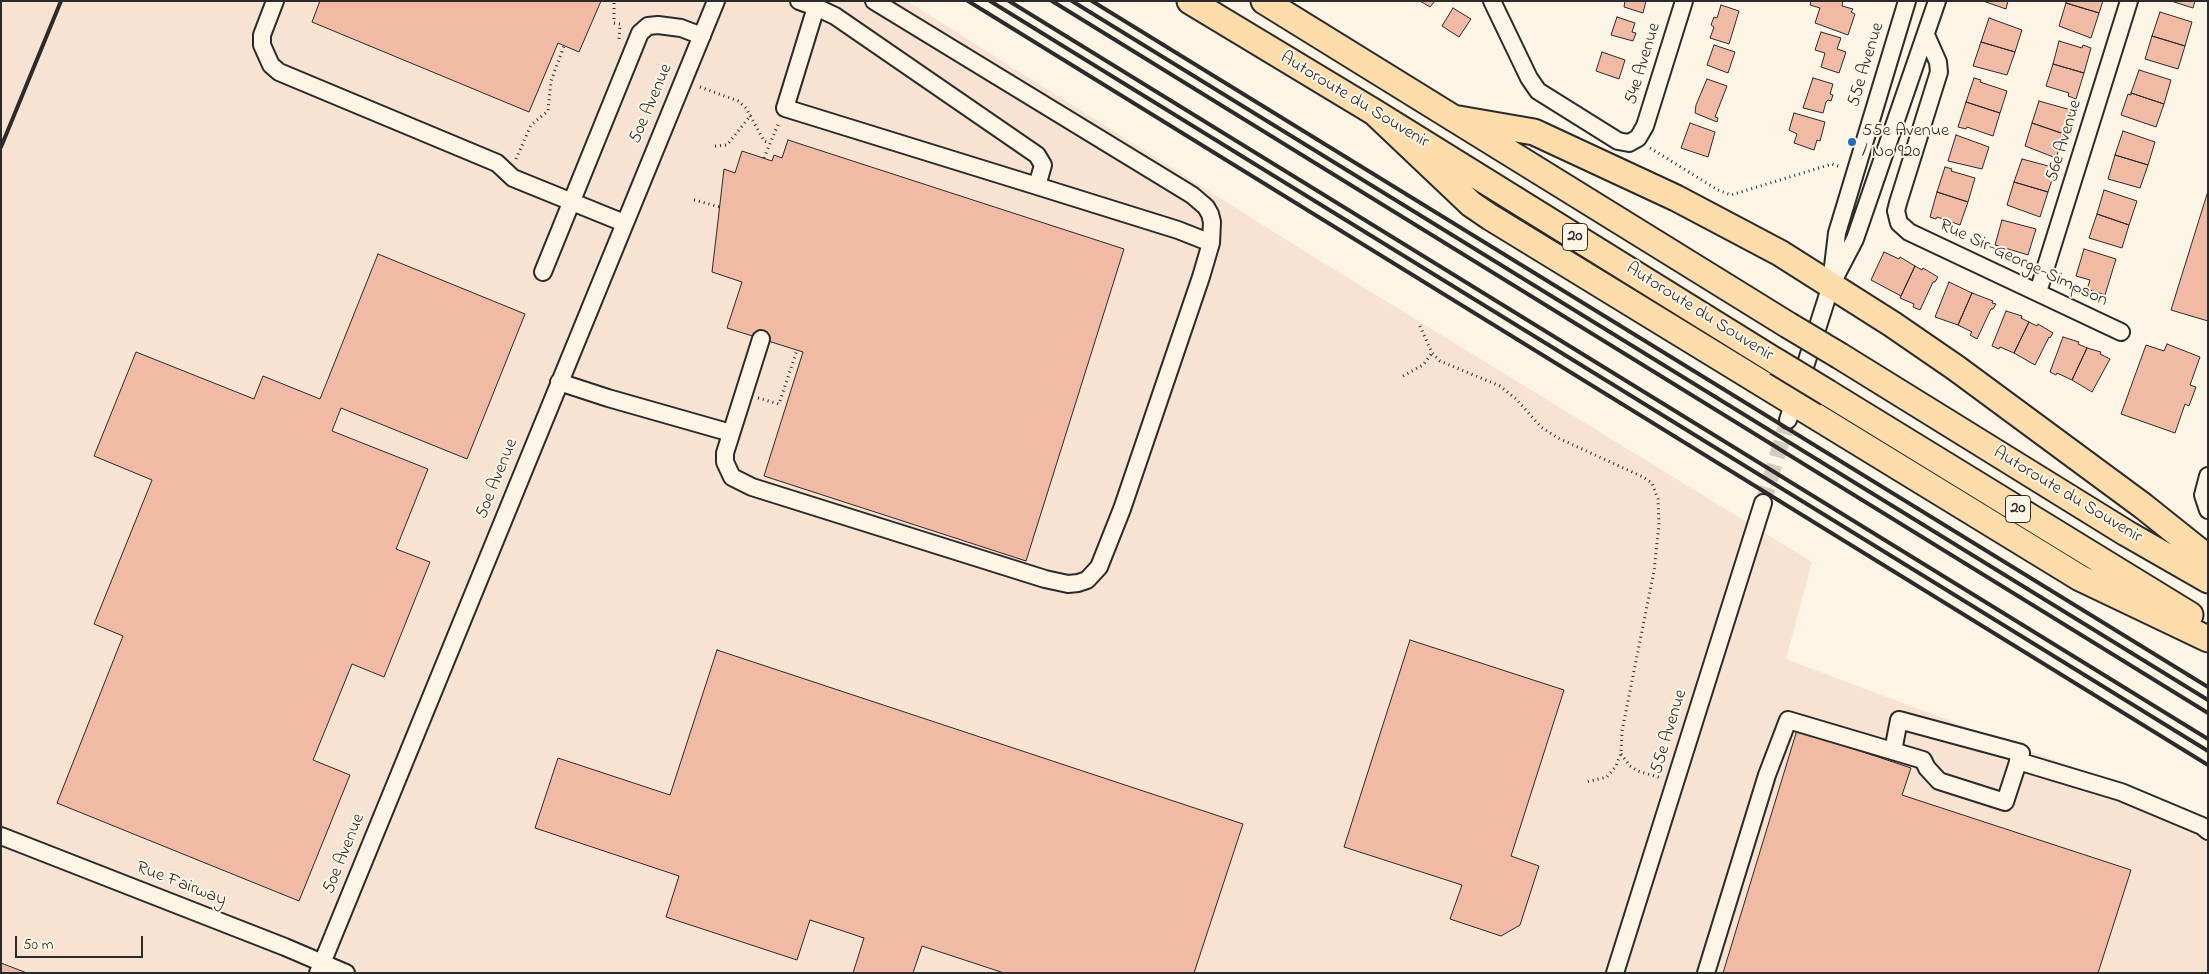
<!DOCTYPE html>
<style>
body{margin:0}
#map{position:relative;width:2209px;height:974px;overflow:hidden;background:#fcf5e5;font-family:"Indie Flower",sans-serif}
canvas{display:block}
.frame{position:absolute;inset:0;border:2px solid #2b2b2b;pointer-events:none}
.scale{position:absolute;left:15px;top:936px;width:128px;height:22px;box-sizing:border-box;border:2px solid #2b2b2b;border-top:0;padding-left:6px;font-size:15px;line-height:18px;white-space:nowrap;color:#2b2b2b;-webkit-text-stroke:4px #fcf5e5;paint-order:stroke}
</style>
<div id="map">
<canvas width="2209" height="974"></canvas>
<div class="frame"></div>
<div class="scale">50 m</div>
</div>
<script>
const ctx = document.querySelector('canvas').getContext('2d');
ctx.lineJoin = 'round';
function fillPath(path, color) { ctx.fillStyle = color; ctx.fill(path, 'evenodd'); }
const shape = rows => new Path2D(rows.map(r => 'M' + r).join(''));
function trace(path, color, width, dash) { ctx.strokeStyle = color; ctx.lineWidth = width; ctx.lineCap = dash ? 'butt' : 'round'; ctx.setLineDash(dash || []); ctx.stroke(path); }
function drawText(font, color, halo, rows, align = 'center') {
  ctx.font = font + ' "Indie Flower",sans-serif'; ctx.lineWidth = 4; ctx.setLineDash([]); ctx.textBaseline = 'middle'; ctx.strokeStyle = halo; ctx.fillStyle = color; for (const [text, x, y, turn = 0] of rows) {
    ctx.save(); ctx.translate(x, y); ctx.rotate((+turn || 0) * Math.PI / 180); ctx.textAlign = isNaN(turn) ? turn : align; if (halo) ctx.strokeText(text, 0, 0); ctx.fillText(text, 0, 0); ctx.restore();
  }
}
fillPath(shape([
 [1,1,907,1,1301,249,1812,562,1786,659,2208,818,2208,973,1,973]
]), '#f8e3d2');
const building = shape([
 [320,1,601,1,579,52,558,43,529,112,312,22,320,1],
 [1420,1,1435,1,1430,7,1420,1],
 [1625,1,1646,1,1643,13,1624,7,1625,1],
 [1811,1,1843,1,1842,6,1853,9,1851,12,1855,14,1848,35,1815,23,1820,8,1810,5,1811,1],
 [1983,1,2008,1,2006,9,1983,1],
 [2066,1,2103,1,2099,13,2066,3,2066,1],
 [2171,1,2195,1,2193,8,2171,1],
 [2066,3,2099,13,2091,38,2059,26,2066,3],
 [1721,5,1739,11,1729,44,1710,38,1714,27,1711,25,1714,17,1717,18,1721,5],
 [1453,8,1471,19,1459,37,1442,26,1453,8],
 [2160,12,2192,22,2185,46,2152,36,2160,12],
 [1617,17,1635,23,1632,32,1636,33,1633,41,1611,35,1617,17],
 [1989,18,2022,30,2015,52,1981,42,1989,18],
 [1821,32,1841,38,1837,49,1846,52,1839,73,1821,67,1825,53,1815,50,1821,32],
 [2152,36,2185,46,2178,69,2145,59,2152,36],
 [2059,41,2082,48,2083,45,2091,48,2084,73,2053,64,2059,41],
 [1981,42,2015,52,2007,75,1973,66,1981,42],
 [1714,45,1735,52,1728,73,1707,65,1714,45],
 [1602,52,1625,60,1619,79,1596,71,1602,52],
 [2053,64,2084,73,2076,99,2068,96,2069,93,2046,86,2053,64],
 [2139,70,2171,80,2164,104,2131,93,2139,70],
 [1813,78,1833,84,1830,94,1833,95,1831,101,1828,100,1826,102,1823,113,1803,108,1813,78],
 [1974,78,1981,80,1980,82,2007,91,2000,113,1966,102,1974,78],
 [1707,79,1727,86,1715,117,1718,118,1717,122,1695,113,1696,105,1707,79],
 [2131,93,2164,104,2156,127,2121,115,2128,94,2131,95,2131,93],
 [2039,101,2071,110,2064,134,2032,123,2039,101],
 [1966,102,2000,113,1993,136,1967,127,1966,129,1958,127,1966,102],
 [1794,113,1825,122,1820,141,1817,140,1814,150,1794,143,1797,134,1789,130,1794,113],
 [1690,123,1715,132,1708,157,1681,148,1690,123],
 [2032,123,2064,134,2056,158,2025,146,2032,123],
 [2123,131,2155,142,2148,165,2115,155,2123,131],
 [1956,135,1989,147,1982,169,1948,161,1956,135],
 [788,140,1124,249,1026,561,764,476,803,352,727,328,742,282,712,272,724,169,735,173,742,151,772,161,774,155,782,158,788,140],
 [2115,155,2148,165,2140,188,2108,179,2115,155],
 [2022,159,2056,168,2048,192,2014,182,2022,159],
 [1945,167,1952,169,1951,171,1975,178,1968,202,1937,192,1945,167],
 [2014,182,2048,192,2040,217,2007,205,2014,182],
 [2104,190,2137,201,2129,225,2097,214,2104,190],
 [2208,191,2208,321,2171,310,2208,191],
 [1937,192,1968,202,1960,225,1937,217,1936,219,1930,217,1937,192],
 [2097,214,2129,225,2122,248,2089,238,2097,214],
 [2002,220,2036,229,2028,255,1995,245,2002,220],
 [2084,249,2116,259,2105,295,2087,289,2090,280,2076,276,2084,249],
 [1884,252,1899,259,1900,257,1915,266,1901,296,1871,280,1884,252],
 [378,254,525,314,467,459,341,408,332,431,428,469,396,549,430,562,384,677,352,664,313,760,350,775,299,901,57,803,123,636,94,624,152,480,94,456,136,352,254,399,263,376,320,399,378,254],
 [1915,266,1922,270,1923,268,1938,277,1935,282,1933,282,1920,310,1913,307,1914,304,1900,298,1915,266],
 [1949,282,1972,293,1958,325,1935,317,1949,282],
 [1972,293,1993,301,1992,303,1996,304,1993,309,1991,309,1977,339,1970,335,1972,332,1958,325,1972,293],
 [2006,311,2022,316,2021,318,2029,322,2014,353,2000,347,1999,349,1992,346,2006,311],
 [2029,322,2037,326,2038,324,2053,333,2050,338,2049,337,2035,365,2014,353,2029,322],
 [2063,337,2079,342,2078,344,2087,348,2072,380,2057,373,2056,375,2050,372,2063,337],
 [2167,344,2200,357,2190,385,2196,387,2189,406,2185,404,2175,433,2121,414,2146,345,2164,351,2167,344],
 [2087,348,2101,352,2100,354,2110,359,2092,392,2072,380,2087,348],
 [1410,640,1564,690,1511,856,1539,866,1520,925,1501,936,1450,919,1462,885,1344,847,1410,640],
 [717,650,1243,824,1194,973,1004,973,922,946,913,973,853,973,864,938,810,920,797,960,666,917,679,876,535,828,558,758,670,795,717,650],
 [1797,730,1911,768,1902,795,2131,870,2098,973,1723,973,1797,730],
 [1,963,27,973,1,973,1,963]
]);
fillPath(building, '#f0baa4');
trace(building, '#2b2b2b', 1);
trace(shape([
 [1763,503,1788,420]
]), '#d2cdc0', 16, [16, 8]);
const minor = shape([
 [275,1,262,35,262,45,271,65,279,72,497,163,513,178,624,223],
 [799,1,816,7,835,16,1037,155,1043,165,1037,186,1178,230,1211,243],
 [1492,1,1529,78,1538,91,1618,141,1629,143,1638,138,1645,126,1684,1],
 [816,7,785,108,1037,186],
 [1926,35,1938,62,1939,72,1898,203,1896,211,1899,223,1909,232,2121,332],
 [543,272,640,33,648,26,658,25,681,28,702,36],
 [1832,275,1837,233,1907,1],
 [2038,292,2129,1],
 [761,339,725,453,725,462,732,477,752,487,1045,579,1068,584,1078,583,1087,580,1099,567,1122,509,1201,277,1211,243,1212,222,1210,214,1206,207,1192,195,874,1],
 [559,382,608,398,731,433],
 [1788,420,1831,285,1855,239,1937,1],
 [2208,476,2203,495,2208,510],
 [2018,761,2121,792,2202,826,2208,831],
 [1,836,285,947,346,973],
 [318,973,716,1],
 [1615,973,1763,503],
 [1706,973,1767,775,1788,720,1923,760,1927,768,1939,781,2005,802,2021,753,1899,720,1893,751]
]);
const highway = shape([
 [1190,1,1374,112,1777,362],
 [1264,1,1788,325],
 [1374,112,1471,204,1490,217,2080,578,2208,639],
 [1453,118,1534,132,1676,198,1780,253,1892,324,1956,368,2143,506,2208,558],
 [1840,356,2126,533,2208,580],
 [1828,393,2190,615]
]);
trace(minor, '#2b2b2b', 20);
trace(highway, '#2b2b2b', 29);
trace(shape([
 [614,3,614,23,620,24,619,39],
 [700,87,738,101,746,108,764,141,769,143],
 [715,146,727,145,751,115],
 [1650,148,1718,190,1731,195,1832,164,1841,167],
 [764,158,779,122],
 [516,159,531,125,548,111,551,81,564,46],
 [694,200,720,207],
 [1420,326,1432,353,1440,361,1500,386,1516,399,1541,427,1558,438,1643,477,1652,483,1658,499,1659,525,1654,571,1622,731,1621,753,1616,766,1607,777,1586,782],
 [1403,376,1423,365,1432,353],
 [758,398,779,404,797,350],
 [1621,754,1630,766,1638,771,1661,778]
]), '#2b2b2b', 3, [1, 4]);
trace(minor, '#fcf5e5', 16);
trace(highway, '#fddcac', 25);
trace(shape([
 [968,1,2208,765],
 [990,1,2208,751],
 [1009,1,2208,739],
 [1052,1,2208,713],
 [1072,1,2208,700],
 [1092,1,2208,687],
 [1,147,61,1]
]), '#2b2b2b', 4);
const highwayBridge = shape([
 [1788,325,1840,356],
 [1777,362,1828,393]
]);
trace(highwayBridge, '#2b2b2b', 29, []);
trace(highwayBridge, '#fddcac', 25);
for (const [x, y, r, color] of [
 [1852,142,5,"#1f6fb2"]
]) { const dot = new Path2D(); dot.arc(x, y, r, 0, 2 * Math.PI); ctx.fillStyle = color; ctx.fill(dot); trace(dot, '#fcf5e5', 2); }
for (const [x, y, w] of [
 [1575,237,25],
 [2018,509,25]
]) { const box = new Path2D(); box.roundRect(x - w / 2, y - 13.5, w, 27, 4); ctx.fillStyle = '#fcf5e5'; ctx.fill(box); trace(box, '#2b2b2b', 1); }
drawText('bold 16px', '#2b2b2b', null, [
 ["20",1575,237],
 ["20",2018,509]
]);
drawText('18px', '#2b2b2b', '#fcf5e5', [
 ["54e Avenue",1644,64,-73],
 ["55e Avenue",1867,65,-73],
 ["Autoroute du Souvenir",1354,101,31],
 ["50e Avenue",652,104,-67],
 ["56e Avenue",2065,141,-73],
 ["Rue Sir-George-Simpson",2023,264,25],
 ["Autoroute du Souvenir",1699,313,32],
 ["50e Avenue",498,479,-68],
 ["Autoroute du Souvenir",2067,496,31],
 ["55e Avenue",1670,732,-73],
 ["50e Avenue",345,854,-68],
 ["Rue Fairway",181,885,21]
]);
drawText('18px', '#2b2b2b', '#fcf5e5', [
 ["55e Avenue",1862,132],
 ["/ No 920",1862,153]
], 'left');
</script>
